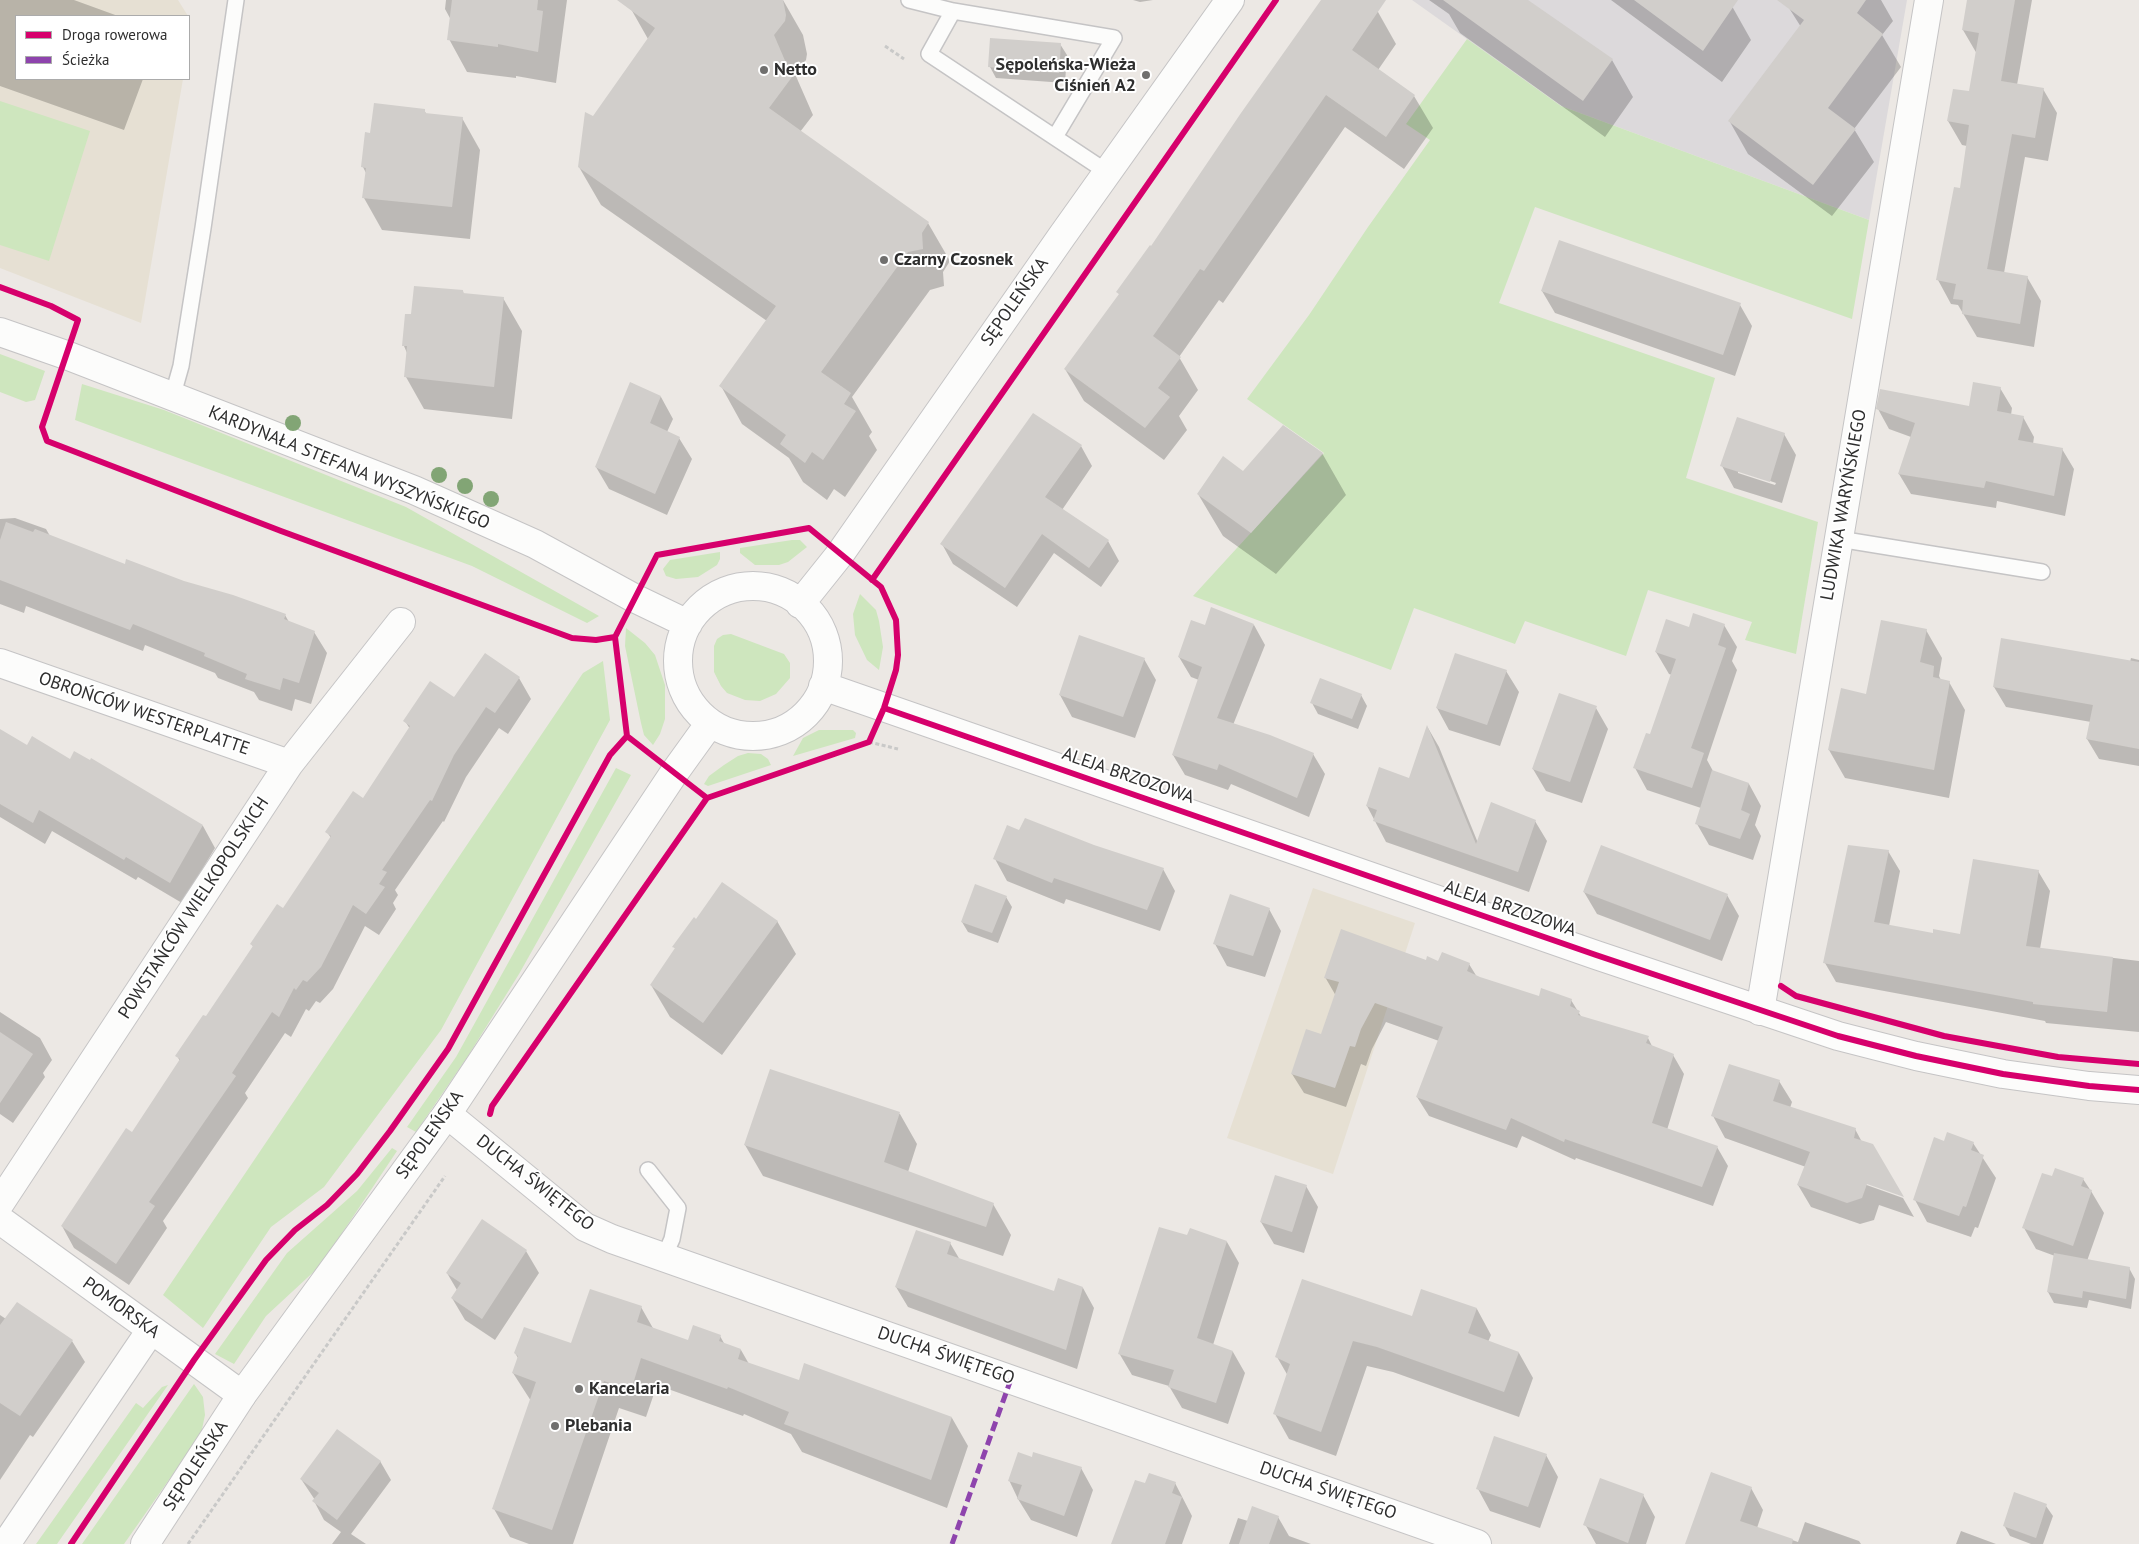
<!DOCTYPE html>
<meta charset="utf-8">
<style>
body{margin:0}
#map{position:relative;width:2139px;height:1544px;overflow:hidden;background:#ece8e4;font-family:"PT Sans",sans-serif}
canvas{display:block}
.legend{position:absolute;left:15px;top:15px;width:175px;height:65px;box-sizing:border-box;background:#fff;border:1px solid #ababab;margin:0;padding:6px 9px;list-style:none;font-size:15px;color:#2e2e2e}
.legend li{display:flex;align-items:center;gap:10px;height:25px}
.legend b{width:25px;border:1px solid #ababab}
</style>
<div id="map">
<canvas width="2139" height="1544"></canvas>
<ul class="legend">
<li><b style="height:6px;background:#d6006c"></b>Droga rowerowa</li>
<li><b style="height:6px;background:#8e44ad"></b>Ścieżka</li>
</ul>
</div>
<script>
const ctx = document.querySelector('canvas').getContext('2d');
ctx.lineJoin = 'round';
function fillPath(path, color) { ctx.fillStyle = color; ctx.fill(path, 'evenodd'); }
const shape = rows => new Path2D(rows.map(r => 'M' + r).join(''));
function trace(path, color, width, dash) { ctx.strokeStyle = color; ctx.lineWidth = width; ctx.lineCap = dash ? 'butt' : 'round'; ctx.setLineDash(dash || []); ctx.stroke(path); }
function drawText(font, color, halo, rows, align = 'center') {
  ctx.font = font + ' "PT Sans",sans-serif'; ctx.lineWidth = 4; ctx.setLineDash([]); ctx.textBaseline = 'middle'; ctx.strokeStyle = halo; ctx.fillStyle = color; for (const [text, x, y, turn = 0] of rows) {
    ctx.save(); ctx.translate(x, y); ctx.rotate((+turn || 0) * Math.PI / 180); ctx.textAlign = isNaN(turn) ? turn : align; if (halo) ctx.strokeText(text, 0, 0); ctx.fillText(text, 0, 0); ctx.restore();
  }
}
fillPath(shape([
 [1412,0,1907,0,1869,220,1561,106]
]), '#dcd9db');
fillPath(shape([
 [0,0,178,0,188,16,16,16,16,79,183,79,141,323,0,268],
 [1313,888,1415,923,1333,1174,1227,1138]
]), '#e6e0d3');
fillPath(shape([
 [1467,39,1561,106,1869,220,1852,319,1535,207,1499,303,1715,378,1686,478,1818,522,1796,654,1745,640,1752,622,1648,590,1626,656,1525,621,1515,644,1414,608,1391,670,1193,596,1324,453,1247,399,1309,315,1368,227,1430,140,1406,124],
 [0,101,90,131,49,261,0,245],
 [0,354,45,371,35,400,26,402,0,392],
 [82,384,164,410,406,507,599,616,587,623,472,566,75,420],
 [792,540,800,540,807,547,788,562,779,565,755,565,740,553,740,548],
 [720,552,720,559,717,565,698,577,676,579,666,576,663,569,670,560],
 [860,594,876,610,879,621,883,647,879,670,867,660,855,635,853,614],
 [626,628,645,643,655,655,665,685,665,719,660,734,653,745,644,735,641,723,625,646],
 [731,634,784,654,790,663,790,678,776,694,760,701,745,700,727,693,721,686,714,672,714,646,717,639,723,635],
 [603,661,610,720,441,1030,324,1187,271,1227,203,1328,163,1295,583,673],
 [819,730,853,730,856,733,855,738,793,756,803,738],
 [748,753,761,754,768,759,771,765,708,786,704,784,709,776,724,765,738,756],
 [616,768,631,775,519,974,468,1056,416,1132,407,1127,456,1057],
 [392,1148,397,1151,320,1266,266,1316,234,1364,215,1354,287,1253,357,1191],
 [194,1384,203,1397,205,1415,201,1434,124,1544,82,1544],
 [168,1385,57,1544,36,1544,136,1403,143,1408,162,1387]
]), '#cee6be');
fillPath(shape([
 [0,0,74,0,118,16,16,16,16,79,143,79,124,130,0,86],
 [446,0,567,0,556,83,516,76,516,78,467,72,449,39,451,20,445,9],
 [637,0,783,0,803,35,807,54,806,60,795,74,813,115,800,132,928,223,950,261,943,272,944,286,930,290,852,397,872,432,869,436,877,450,845,497,834,489,827,500,803,482,789,458,742,424,721,386,767,321,601,205,579,167,594,118,648,39,631,9],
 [1133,0,1153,0,1140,2],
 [1323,0,1360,0,1378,12,1396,44,1378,70,1414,96,1433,128,1404,169,1345,127,1223,303,1219,300,1179,357,1198,390,1179,416,1187,430,1164,460,1084,401,1065,369,1120,296,1118,292,1152,248],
 [1429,0,1525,0,1612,60,1633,97,1605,137,1460,33,1449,14],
 [1723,0,1733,8,1751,40,1722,82,1611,0],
 [1796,0,1881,0,1893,21,1882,35,1901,67,1854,129,1874,162,1832,216,1748,154,1730,122,1801,27,1789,8],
 [1968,0,2032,0,2017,85,2043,89,2057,113,2048,161,2025,157,2004,273,2027,277,2041,301,2034,347,1977,337,1958,305,1951,304,1938,280,1961,189,1967,146,1962,145,1948,121,1954,91,1970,93,1977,54,1963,30],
 [1060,44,1067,55,1065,83,996,78,990,67],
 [424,110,427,115,462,118,480,150,470,239,382,230,364,198,366,173,363,167,371,134],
 [463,291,464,295,503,298,522,331,512,419,424,409,406,377,407,353,404,346,406,315,412,315],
 [1542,291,1740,305,1752,326,1735,376,1555,313],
 [631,383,661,397,673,419,667,432,679,438,692,459,667,515,609,489,596,467],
 [2000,388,2012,408,2011,415,2023,417,2034,437,2033,444,2062,449,2074,469,2065,516,1997,501,1996,508,1911,494,1899,474,1911,437,1889,429,1878,409,1970,407],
 [1784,434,1796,455,1782,503,1734,488,1722,466],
 [1738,470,1776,483,1775,485,1738,473],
 [1081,446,1092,466,1062,510,1108,541,1119,561,1101,587,1054,553,1017,607,953,564,942,544],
 [1322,453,1346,495,1276,574,1223,536,1198,494,1243,473],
 [15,518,46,529,50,536,125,565,285,615,289,622,314,632,327,653,311,704,295,699,292,711,259,700,254,692,218,678,215,673,145,645,143,651,26,606,24,613,0,604,0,519],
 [1254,625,1265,645,1233,725,1313,754,1325,774,1309,817,1231,784,1228,790,1185,775,1173,755,1199,680,1191,677,1179,657],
 [1724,625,1737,647,1732,661,1737,670,1707,760,1713,771,1749,784,1761,806,1755,825,1761,836,1753,860,1709,845,1697,824,1701,808,1647,790,1635,768,1651,736,1672,675,1669,674,1656,652,1689,629],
 [1926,630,1942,658,1939,676,1941,680,1949,682,1965,710,1949,798,1845,778,1829,750,1867,695],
 [1080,637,1144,659,1156,680,1135,738,1072,717,1060,695],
 [2131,658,2139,660,2139,766,2099,759,2087,739,2091,722,2006,707,1994,687,2130,662],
 [1506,671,1519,692,1500,746,1449,730,1437,708],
 [519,678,531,699,508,734,499,728,466,777,444,822,443,821,395,890,398,895,393,903,396,909,379,935,365,926,333,989,320,1003,316,1001,309,1011,306,1009,291,1037,285,1033,245,1093,248,1098,163,1221,167,1228,129,1285,74,1248,62,1226,132,1134,180,1061,177,1056,206,1018,253,947,252,944,283,910,331,838,327,832,363,799,410,729,405,721,454,699],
 [1361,695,1367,706,1358,729,1318,714,1312,703],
 [1596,708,1608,729,1582,803,1546,791,1533,769],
 [1428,728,1439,747,1478,843,1535,821,1547,841,1529,892,1386,842,1367,806,1410,779],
 [0,730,27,746,70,761,91,762,92,760,203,826,215,848,182,903,138,877,136,880,52,831,45,844,0,817],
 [1020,832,1093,846,1163,869,1175,891,1160,931,1066,899,1064,904,1007,881,995,859],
 [1888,851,1900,871,1889,926,1934,934,1961,936,2038,871,2050,891,2040,949,2139,961,2139,1032,2046,1023,2045,1021,1836,982,1825,963],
 [1584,892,1727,895,1739,916,1722,961,1597,914],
 [1006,897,1012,907,998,943,968,932,962,922],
 [1269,909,1281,931,1265,977,1227,966,1215,944],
 [697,921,777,921,796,954,722,1055,670,1017,651,985,676,950,674,947],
 [1427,961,1469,964,1477,977,1540,997,1571,1000,1582,1018,1648,1038,1653,1048,1673,1055,1684,1074,1667,1130,1717,1147,1728,1166,1713,1206,1576,1158,1575,1160,1522,1136,1517,1148,1429,1116,1417,1097,1439,1041,1386,1022,1372,1049,1366,1066,1361,1064,1346,1107,1304,1093,1292,1074,1322,1036,1336,996,1325,977],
 [0,1012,40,1038,52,1060,43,1073,45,1077,13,1123,0,1114],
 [771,1071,900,1114,917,1144,908,1172,993,1204,1011,1235,1003,1256,763,1176,745,1145],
 [1779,1081,1792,1102,1790,1108,1855,1129,1862,1142,1861,1183,1903,1198,1914,1217,1879,1205,1874,1220,1860,1224,1811,1207,1798,1185,1806,1167,1725,1138,1713,1116],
 [1945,1143,1973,1143,1996,1178,1978,1228,1975,1227,1971,1237,1927,1222,1915,1200],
 [2053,1178,2083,1179,2091,1191,2104,1213,2087,1261,2129,1268,2135,1279,2131,1309,2089,1300,2087,1308,2054,1303,2048,1292,2055,1256,2036,1249,2024,1228],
 [1306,1186,1318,1207,1304,1253,1274,1244,1261,1222],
 [482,1221,526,1251,539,1273,495,1340,465,1320,452,1298,457,1290,447,1273],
 [1188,1237,1227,1242,1239,1263,1213,1345,1233,1352,1245,1373,1228,1424,1182,1408,1169,1386,1132,1375,1119,1353],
 [950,1243,960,1260,1054,1293,1083,1288,1094,1308,1077,1369,908,1307,896,1287],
 [1422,1291,1477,1309,1491,1335,1488,1342,1519,1353,1533,1378,1519,1417,1393,1372,1367,1366,1336,1456,1289,1439,1275,1414,1288,1376,1277,1357,1412,1318],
 [641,1307,654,1330,689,1341,720,1336,725,1345,741,1350,749,1364,800,1382,952,1418,968,1446,947,1508,802,1452,791,1434,744,1414,743,1416,657,1385,646,1417,619,1408,573,1544,529,1544,510,1537,494,1509,531,1401,513,1373,518,1358,515,1353,572,1344],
 [0,1315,6,1319,72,1341,85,1362,33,1437,30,1435,0,1480],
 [1546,1455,1558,1477,1540,1528,1490,1511,1478,1489],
 [1032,1459,1081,1468,1093,1490,1077,1537,1031,1520,1018,1499,1009,1480],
 [380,1461,391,1480,351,1534,366,1544,332,1544,341,1532,324,1520,314,1501,315,1500,301,1479],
 [1175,1483,1192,1516,1182,1544,1113,1544,1146,1485],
 [1751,1488,1763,1510,1757,1528,1798,1542,1805,1522,1859,1541,1861,1544,1686,1544],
 [1643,1495,1655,1517,1646,1544,1596,1544,1585,1524],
 [2046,1506,2053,1516,2043,1544,2031,1544,2010,1536,2004,1525],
 [1278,1517,1289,1536,1311,1544,1229,1544,1238,1518,1248,1521],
 [1961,1531,1996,1544,1956,1544]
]), '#0003');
fillPath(shape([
 [452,0,538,0,537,10,543,11,538,52,498,44,498,47,447,40],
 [617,0,783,0,786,15,785,21,774,35,792,77,769,108,929,222,922,233,923,249,908,252,821,372,851,393,844,404,856,411,823,460,812,452,805,463,780,444,786,435,719,386,776,306,578,167,585,112,593,116,655,28],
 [1321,0,1386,0,1352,50,1415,95,1386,137,1326,95,1204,271,1200,269,1153,336,1181,357,1158,388,1170,397,1145,428,1064,369,1119,294,1116,292,1150,245,1151,246,1241,113],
 [1443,0,1528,0,1613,59,1583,101],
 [1634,0,1738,0,1703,51],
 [1777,0,1866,0,1857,13,1883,34,1828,108,1856,129,1813,185,1728,121,1804,20],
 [1967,0,2015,0,2001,81,2044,88,2035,138,2012,134,1987,269,2028,276,2020,324,1962,314,1963,300,1953,299,1956,284,1936,280,1954,187,1960,188,1969,125,1947,121,1953,89,1969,91,1979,33,1962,30],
 [990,38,1061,43,1059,73,988,67],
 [374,103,425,109,425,113,463,117,452,207,362,198,366,168,361,167,365,132,370,133],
 [1559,240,1741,303,1723,355,1541,291],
 [414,286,463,290,463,293,504,297,494,387,404,377,407,346,402,346,405,314,411,314],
 [630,382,661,396,650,423,680,437,655,494,595,467],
 [1973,382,2001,387,1997,411,2024,416,2018,440,2063,448,2054,496,1986,481,1984,488,1898,474,1915,423,1876,409,1880,389,1969,406],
 [1033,413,1082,445,1045,497,1109,540,1089,568,1042,534,1005,588,940,544],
 [1737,417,1785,433,1770,482,1720,466],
 [1283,425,1323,453,1251,533,1197,494,1223,456,1243,471],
 [6,522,33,532,35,529,125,564,126,559,184,581,233,595,286,614,284,619,315,631,299,683,283,678,280,690,245,679,247,674,204,656,205,653,133,624,130,630,0,580,0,540],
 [1211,607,1254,624,1217,718,1270,735,1314,753,1297,798,1219,764,1217,770,1172,755,1202,667,1178,657,1191,620,1205,625],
 [1693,613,1725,624,1718,645,1726,648,1691,748,1704,753,1692,788,1633,768,1646,733,1650,734,1676,659,1655,652,1666,619,1689,627],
 [1881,620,1927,629,1920,662,1934,666,1933,677,1950,681,1934,770,1828,750,1841,688,1866,694],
 [1079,635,1145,658,1123,717,1059,695],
 [2001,638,2139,662,2139,749,2086,739,2093,705,1993,687],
 [485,653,520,677,495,713,486,707,454,755,432,801,430,800,382,870,387,872,379,884,385,887,366,914,353,905,321,967,307,982,303,980,296,990,294,988,279,1017,272,1012,232,1073,236,1076,149,1202,155,1206,116,1264,61,1226,126,1128,132,1132,180,1059,175,1056,203,1015,206,1016,253,946,250,944,277,904,283,908,331,836,325,832,353,791,363,798,410,726,403,721,430,681,454,697],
 [1455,653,1507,670,1487,725,1436,708],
 [1320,678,1362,694,1352,719,1310,703],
 [1559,693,1597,706,1570,782,1532,769],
 [1427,725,1476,844,1491,802,1536,820,1518,872,1373,821,1377,810,1366,806,1379,767,1409,778],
 [0,729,27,745,32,736,70,759,74,751,90,760,91,758,203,825,170,883,126,857,124,860,39,810,33,823,0,804],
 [1712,770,1749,783,1741,810,1750,814,1740,839,1695,824],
 [1025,818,1094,845,1164,868,1147,910,1054,878,1052,883,993,859,1007,825,1019,830],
 [1601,845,1728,894,1710,940,1583,892],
 [1848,845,1889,850,1874,922,1933,933,1933,929,1960,934,1973,859,2039,870,2026,946,2113,957,2107,1012,2033,1004,2033,1002,1823,963],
 [722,882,778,921,703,1023,650,985,675,948,672,947,694,917,696,919],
 [975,884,1007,896,992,933,961,922],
 [1230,894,1270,908,1253,956,1213,944],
 [1341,929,1426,960,1427,956,1438,961,1442,952,1470,963,1467,971,1480,977,1539,996,1541,988,1572,999,1570,1006,1580,1011,1578,1015,1649,1036,1646,1043,1674,1054,1652,1123,1718,1146,1702,1187,1565,1139,1564,1142,1511,1118,1506,1130,1416,1097,1443,1027,1375,1003,1361,1029,1355,1047,1350,1046,1335,1088,1291,1074,1306,1029,1321,1034,1339,982,1324,978],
 [0,1032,33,1054,0,1103],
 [1729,1064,1780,1080,1773,1101,1856,1128,1854,1138,1873,1144,1904,1197,1867,1184,1862,1198,1847,1203,1797,1185,1810,1152,1711,1116],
 [770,1069,900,1112,884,1162,994,1203,986,1227,744,1145],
 [1947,1132,1974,1142,1971,1150,1984,1155,1966,1207,1963,1206,1959,1216,1913,1200,1934,1137,1944,1141],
 [2055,1168,2084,1178,2081,1186,2092,1190,2073,1246,2022,1228,2042,1173,2052,1176],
 [1275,1175,1307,1185,1292,1232,1260,1222],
 [482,1219,527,1250,482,1319,451,1298,461,1283,446,1273],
 [1159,1227,1187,1235,1190,1228,1227,1241,1197,1338,1233,1351,1216,1403,1168,1387,1174,1370,1118,1354],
 [916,1230,951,1242,947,1254,1054,1291,1058,1278,1083,1287,1066,1350,895,1287],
 [2054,1253,2130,1267,2126,1299,2083,1291,2082,1298,2047,1292],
 [1302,1279,1412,1316,1421,1289,1477,1308,1468,1333,1519,1352,1504,1392,1377,1347,1353,1341,1321,1432,1273,1414,1290,1364,1275,1357],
 [590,1289,642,1306,637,1322,688,1340,693,1325,721,1335,719,1341,741,1349,738,1359,799,1380,804,1363,952,1417,931,1480,784,1424,789,1412,728,1387,727,1389,641,1358,631,1390,604,1381,552,1530,492,1509,536,1382,512,1373,518,1356,514,1353,524,1327,571,1343],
 [17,1302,73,1340,20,1416,0,1403,0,1325],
 [337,1429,381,1461,337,1520,312,1501,319,1493,300,1479],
 [1494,1436,1547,1454,1528,1507,1476,1489],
 [1018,1452,1032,1457,1033,1452,1082,1467,1064,1516,1017,1499,1022,1485,1008,1481],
 [1711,1472,1752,1487,1740,1521,1793,1539,1792,1544,1685,1544],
 [1149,1473,1176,1482,1172,1493,1182,1497,1165,1544,1111,1544,1135,1480,1145,1483],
 [1600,1478,1644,1494,1628,1543,1583,1525],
 [2014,1492,2047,1504,2036,1538,2003,1526],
 [1252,1506,1279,1516,1269,1544,1239,1544]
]), '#d1cecb');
const service = shape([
 [909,0,953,11,929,54,1107,172],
 [953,11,1114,38,1055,137],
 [172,398,181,366,203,228,236,0],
 [1839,539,2042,572],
 [648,1170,678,1208,672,1239,664,1257]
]);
const minor = shape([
 [0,663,289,764],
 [1760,1011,1929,0],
 [447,1114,585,1227,612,1239,1477,1544],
 [0,1203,289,764,401,622],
 [0,1220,242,1395],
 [6,1544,151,1330]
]);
const tertiary = shape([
 [0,332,66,355,414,490,535,544,634,598,688,624],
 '678 661a75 75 0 1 1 150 0a75 75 0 1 1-150 0Z',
 [800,604,840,554,1062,236,1230,0],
 [823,686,1596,955,1838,1036,1916,1056,2003,1074,2089,1086,2139,1090],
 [145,1544,242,1395,447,1114,674,773,710,723]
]);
trace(service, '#c5c4c5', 18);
trace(minor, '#c5c4c5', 30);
trace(tertiary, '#c5c4c5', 30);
trace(shape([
 [885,46,904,59],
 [869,742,898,749],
 [558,1011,707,798],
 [188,1544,445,1176]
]), '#c9c9c8', 3, [4, 2.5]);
trace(service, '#fcfcfb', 15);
trace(minor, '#fcfcfb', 28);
trace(tertiary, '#fcfcfb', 28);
trace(shape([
 [952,1544,1011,1379]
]), '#8e44ad', 5, [10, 5]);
trace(shape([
 [0,287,51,306,78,320,42,427,47,441,281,531,572,638,596,640,615,637],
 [872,580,1276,0],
 [884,708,1596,955,1838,1036,1916,1056,2003,1074,2089,1086,2139,1090],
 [1781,986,1796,996,1944,1036,2058,1057,2139,1064],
 [490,1114,492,1106,707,798,869,742,884,708,896,670,898,655,896,620,881,587,809,528,657,555,615,637,627,736,707,798],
 [71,1544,194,1360,266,1260,295,1230,327,1205,357,1174,390,1131,448,1049,610,755,627,736]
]), '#d6006c', 6);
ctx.fillStyle = '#82a575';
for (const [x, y] of [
 [293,423],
 [439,475],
 [465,486],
 [491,499]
]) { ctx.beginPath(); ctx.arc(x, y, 8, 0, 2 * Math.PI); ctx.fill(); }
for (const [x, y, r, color] of [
 [764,70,5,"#706f6e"],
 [1146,75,5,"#706f6e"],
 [884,260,5,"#706f6e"],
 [579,1389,5,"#706f6e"],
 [555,1426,5,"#706f6e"]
]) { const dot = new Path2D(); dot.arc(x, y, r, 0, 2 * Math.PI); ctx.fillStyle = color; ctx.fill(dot); trace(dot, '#fff', 2); }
drawText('bold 18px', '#2e2e2e', '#fff', [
 ["Sępoleńska-Wieża",1136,65,"right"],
 ["Ciśnień A2",1136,86,"right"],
 ["Netto",774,70],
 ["Czarny Czosnek",894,260],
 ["Kancelaria",589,1389],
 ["Plebania",565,1426]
], 'left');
drawText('18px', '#2e2e2e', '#fff', [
 ["SĘPOLEŃSKA",1015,302,-55],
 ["KARDYNAŁA STEFANA WYSZYŃSKIEGO",349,468,22],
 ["LUDWIKA WARYŃSKIEGO",1844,505,-80],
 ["OBROŃCÓW WESTERPLATTE",144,714,19],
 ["ALEJA BRZOZOWA",1128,776,19],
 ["POWSTAŃCÓW WIELKOPOLSKICH",194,908,-57],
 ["ALEJA BRZOZOWA",1510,909,19],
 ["SĘPOLEŃSKA",430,1135,-55],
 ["DUCHA ŚWIĘTEGO",535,1183,38],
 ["POMORSKA",121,1308,36],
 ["DUCHA ŚWIĘTEGO",946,1356,19],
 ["SĘPOLEŃSKA",196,1466,-57],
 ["DUCHA ŚWIĘTEGO",1328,1491,19]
]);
</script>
